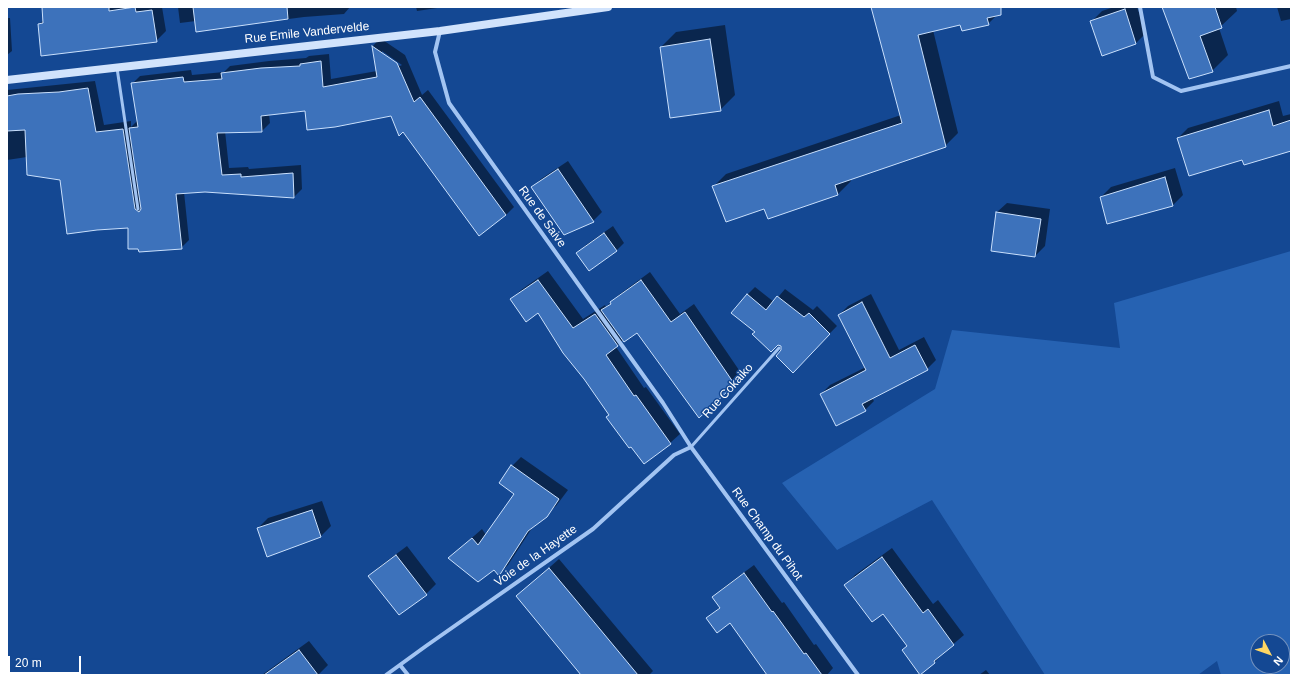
<!DOCTYPE html>
<style>
body{margin:0}
#map{position:relative;width:1298px;height:682px;overflow:hidden;background:#144893;font-family:Helvetica,sans-serif}
canvas{display:block}
.frame{position:absolute;inset:0;border:8px solid #fff;pointer-events:none}
.north{position:absolute;left:1250px;top:634px;width:40px;height:40px;box-sizing:border-box;background:#144893;border:1px solid #7291be;border-radius:50%;rotate:131deg;font-size:11px;font-weight:700;line-height:16px;text-align:center;color:#fff}
.north::after{content:'';display:block;margin:auto;width:14px;height:18px;background:#ffd663;clip-path:polygon(50% 0,100% 100%,50% 72%,0 100%)}
.scale{position:absolute;left:8px;top:656px;width:73px;height:18px;box-sizing:border-box;border:2px solid #fff;border-top:0;padding-left:5px;font-size:12px;line-height:14px;white-space:nowrap;color:#fff;-webkit-text-stroke:3px #144893;paint-order:stroke}
</style>
<div id="map">
<canvas width="1298" height="682"></canvas>
<div class="frame"></div>
<div class="north">N</div>
<div class="scale">20 m</div>
</div>
<script>
const ctx = document.querySelector('canvas').getContext('2d');
ctx.lineJoin = 'round';
function fillPath(path, color) { ctx.fillStyle = color; ctx.fill(path, 'evenodd'); }
const shape = rows => new Path2D(rows.map(r => 'M' + r).join(''));
function trace(path, color, width, dash) { ctx.strokeStyle = color; ctx.lineWidth = width; ctx.lineCap = dash ? 'butt' : 'round'; ctx.setLineDash(dash || []); ctx.stroke(path); }
function drawText(font, color, halo, rows, align = 'center') {
  ctx.font = font + ' Helvetica,sans-serif'; ctx.lineWidth = 3; ctx.setLineDash([]); ctx.textBaseline = 'middle'; ctx.strokeStyle = halo; ctx.fillStyle = color; for (const [text, x, y, turn = 0] of rows) {
    ctx.save(); ctx.translate(x, y); ctx.rotate((+turn || 0) * Math.PI / 180); ctx.textAlign = isNaN(turn) ? turn : align; if (halo) ctx.strokeText(text, 0, 0); ctx.fillText(text, 0, 0); ctx.restore();
  }
}
fillPath(shape([
 [1291,251,1291,675,1221,675,1217,661,1198,675,1045,675,932,500,837,550,782,483,935,389,952,330,1120,348,1114,303],
 [1258,642,1282,642,1282,666,1258,666]
]), '#2662b2');
fillPath(shape([
 [43,7,162,7,166,31,156,41,39,24,44,20],
 [178,7,350,7,344,14,304,17,197,31,196,21,180,23],
 [416,7,444,7,417,11],
 [872,7,1000,7,1001,11,988,24,960,23,933,30,958,133,945,146,850,179,851,181,838,194,768,218,765,208,713,187,726,174,901,115],
 [1114,7,1137,7,1146,33,1136,43,1103,55,1092,21,1102,11],
 [1163,7,1236,7,1237,11,1219,28,1228,55,1212,71],
 [1277,7,1291,7,1291,19,1281,21],
 [7,18,10,18,12,51,7,55],
 [725,25,735,95,720,110,661,47,676,32],
 [380,38,405,55,422,95,428,90,514,207,506,215,392,115,306,110,269,114,270,123,262,131,225,131,229,168,248,167,249,169,301,165,302,189,294,197,205,191,184,192,189,240,181,248,129,227,27,157,7,160,7,90,95,81,104,125,131,121,131,127,138,120,132,84,140,76,191,70,192,75,224,72,230,66,269,61,306,58,309,56,329,54,331,79,377,71,373,46],
 [382,51,402,65,400,66,382,54],
 [1279,101,1283,116,1291,114,1291,150,1243,158,1178,138,1188,128],
 [568,161,602,212,593,221,533,187,541,179],
 [1175,168,1183,195,1173,205,1101,197,1111,187],
 [1007,203,1050,209,1045,246,1035,256,997,212],
 [613,226,624,243,616,251,578,253,586,245],
 [548,271,583,319,605,305,606,307,620,294,650,272,680,314,694,304,741,373,735,379,737,381,699,417,637,331,623,340,616,347,644,388,646,387,680,434,670,443,644,462,538,312,512,299,521,290],
 [755,287,774,302,785,289,813,310,817,306,837,326,793,371,782,350,782,345,756,332,747,295],
 [871,294,899,350,924,337,936,360,927,369,872,398,874,401,865,410,821,394,830,385,866,367,839,315,848,306],
 [521,457,568,490,556,506,534,525,508,565,499,574,494,569,459,549,482,529,486,535,515,494,512,466],
 [322,501,331,526,321,536,258,528,268,518],
 [407,546,436,584,426,594,369,577,379,567],
 [892,548,933,604,938,600,964,635,944,652,934,663,903,650,908,645,883,613,845,585,855,575],
 [559,559,653,671,649,675,583,675,517,596],
 [754,565,782,603,784,602,814,645,816,644,833,668,827,675,768,675,730,622,707,619,720,607,713,597,723,588],
 [309,641,328,665,318,675,262,675],
 [986,670,990,675,979,675]
]), '#0007');
const building = shape([
 [42,7,109,7,109,11,135,7,136,12,152,10,157,42,41,56,38,24,43,23,42,7],
 [193,7,287,7,288,19,196,32,193,7],
 [871,7,1001,7,1001,15,987,18,989,25,962,31,960,25,918,35,946,147,835,185,838,195,768,219,764,209,726,222,712,186,902,123,871,7],
 [1162,7,1215,7,1222,28,1200,36,1213,72,1189,79,1162,7],
 [1125,9,1136,44,1102,56,1090,21,1125,9],
 [710,39,721,111,670,118,660,47,710,39],
 [372,46,397,63,414,102,420,97,506,215,479,236,403,132,399,136,391,116,335,127,307,130,305,111,261,116,262,132,217,133,222,175,241,174,241,177,293,173,294,198,205,192,176,194,182,249,139,252,138,249,128,249,128,228,97,230,67,234,60,180,27,175,25,130,7,131,7,96,18,94,59,92,88,88,96,132,123,129,135,209,139,212,141,209,129,128,138,127,131,83,183,77,184,82,222,79,221,73,261,68,300,66,300,64,321,61,323,87,377,77,372,46],
 [1269,110,1273,126,1291,120,1291,151,1244,165,1242,160,1189,176,1177,138,1269,110],
 [558,169,594,222,564,235,531,187,558,169],
 [1165,177,1173,206,1107,224,1100,197,1165,177],
 [996,212,1041,219,1035,257,991,251,996,212],
 [604,233,617,251,589,271,576,253,604,233],
 [538,280,573,328,595,314,618,346,606,355,634,396,636,395,671,444,644,464,631,447,629,448,606,417,609,415,584,379,563,353,538,313,526,322,510,299,538,280],
 [641,280,671,322,685,312,733,382,727,388,729,390,699,418,637,333,624,342,601,310,611,304,610,302,641,280],
 [747,294,766,310,777,296,804,317,809,313,830,334,793,373,776,356,781,350,781,346,778,345,771,352,752,334,755,332,731,313,747,294],
 [862,302,890,358,915,345,928,370,862,404,866,411,836,426,820,394,866,370,838,315,862,302],
 [511,465,559,499,547,517,528,531,499,576,494,570,478,582,448,558,472,538,478,545,514,494,499,483,511,465],
 [312,510,321,537,267,557,257,528,312,510],
 [396,555,427,595,399,615,368,576,396,555],
 [882,557,923,613,928,609,954,645,934,661,935,663,920,675,902,650,907,646,883,614,872,622,844,585,882,557],
 [549,568,575,599,638,675,581,675,516,596,549,568],
 [744,573,772,612,773,611,804,654,806,653,822,675,767,675,730,623,717,633,706,618,720,608,712,597,744,573],
 [299,650,318,675,264,675,299,650]
]);
fillPath(building, '#3d72bb');
trace(building, '#cae0fc', 1);
trace(shape([
 [117,68,138,209],
 [691,447,779,348]
]), '#a2c4f2', 3);
trace(shape([
 [1140,7,1153,77,1181,91,1291,66],
 [440,31,435,52,449,103,663,403,691,447,858,675],
 [400,665,408,675],
 [386,675,426,646,593,529,674,455,691,447]
]), '#a2c4f2', 4);
trace(shape([
 [7,80,440,31,608,7]
]), '#d1e3fc', 8);
drawText('12px', '#fff', '#144893', [
 ["Rue Emile Vandervelde",307,33,-6],
 ["Rue de Saive",542,217,54],
 ["Rue Cokaiko",728,391,-48],
 ["Rue Champ du Pihot",767,534,54],
 ["Voie de la Hayette",536,556,-35]
]);
</script>
